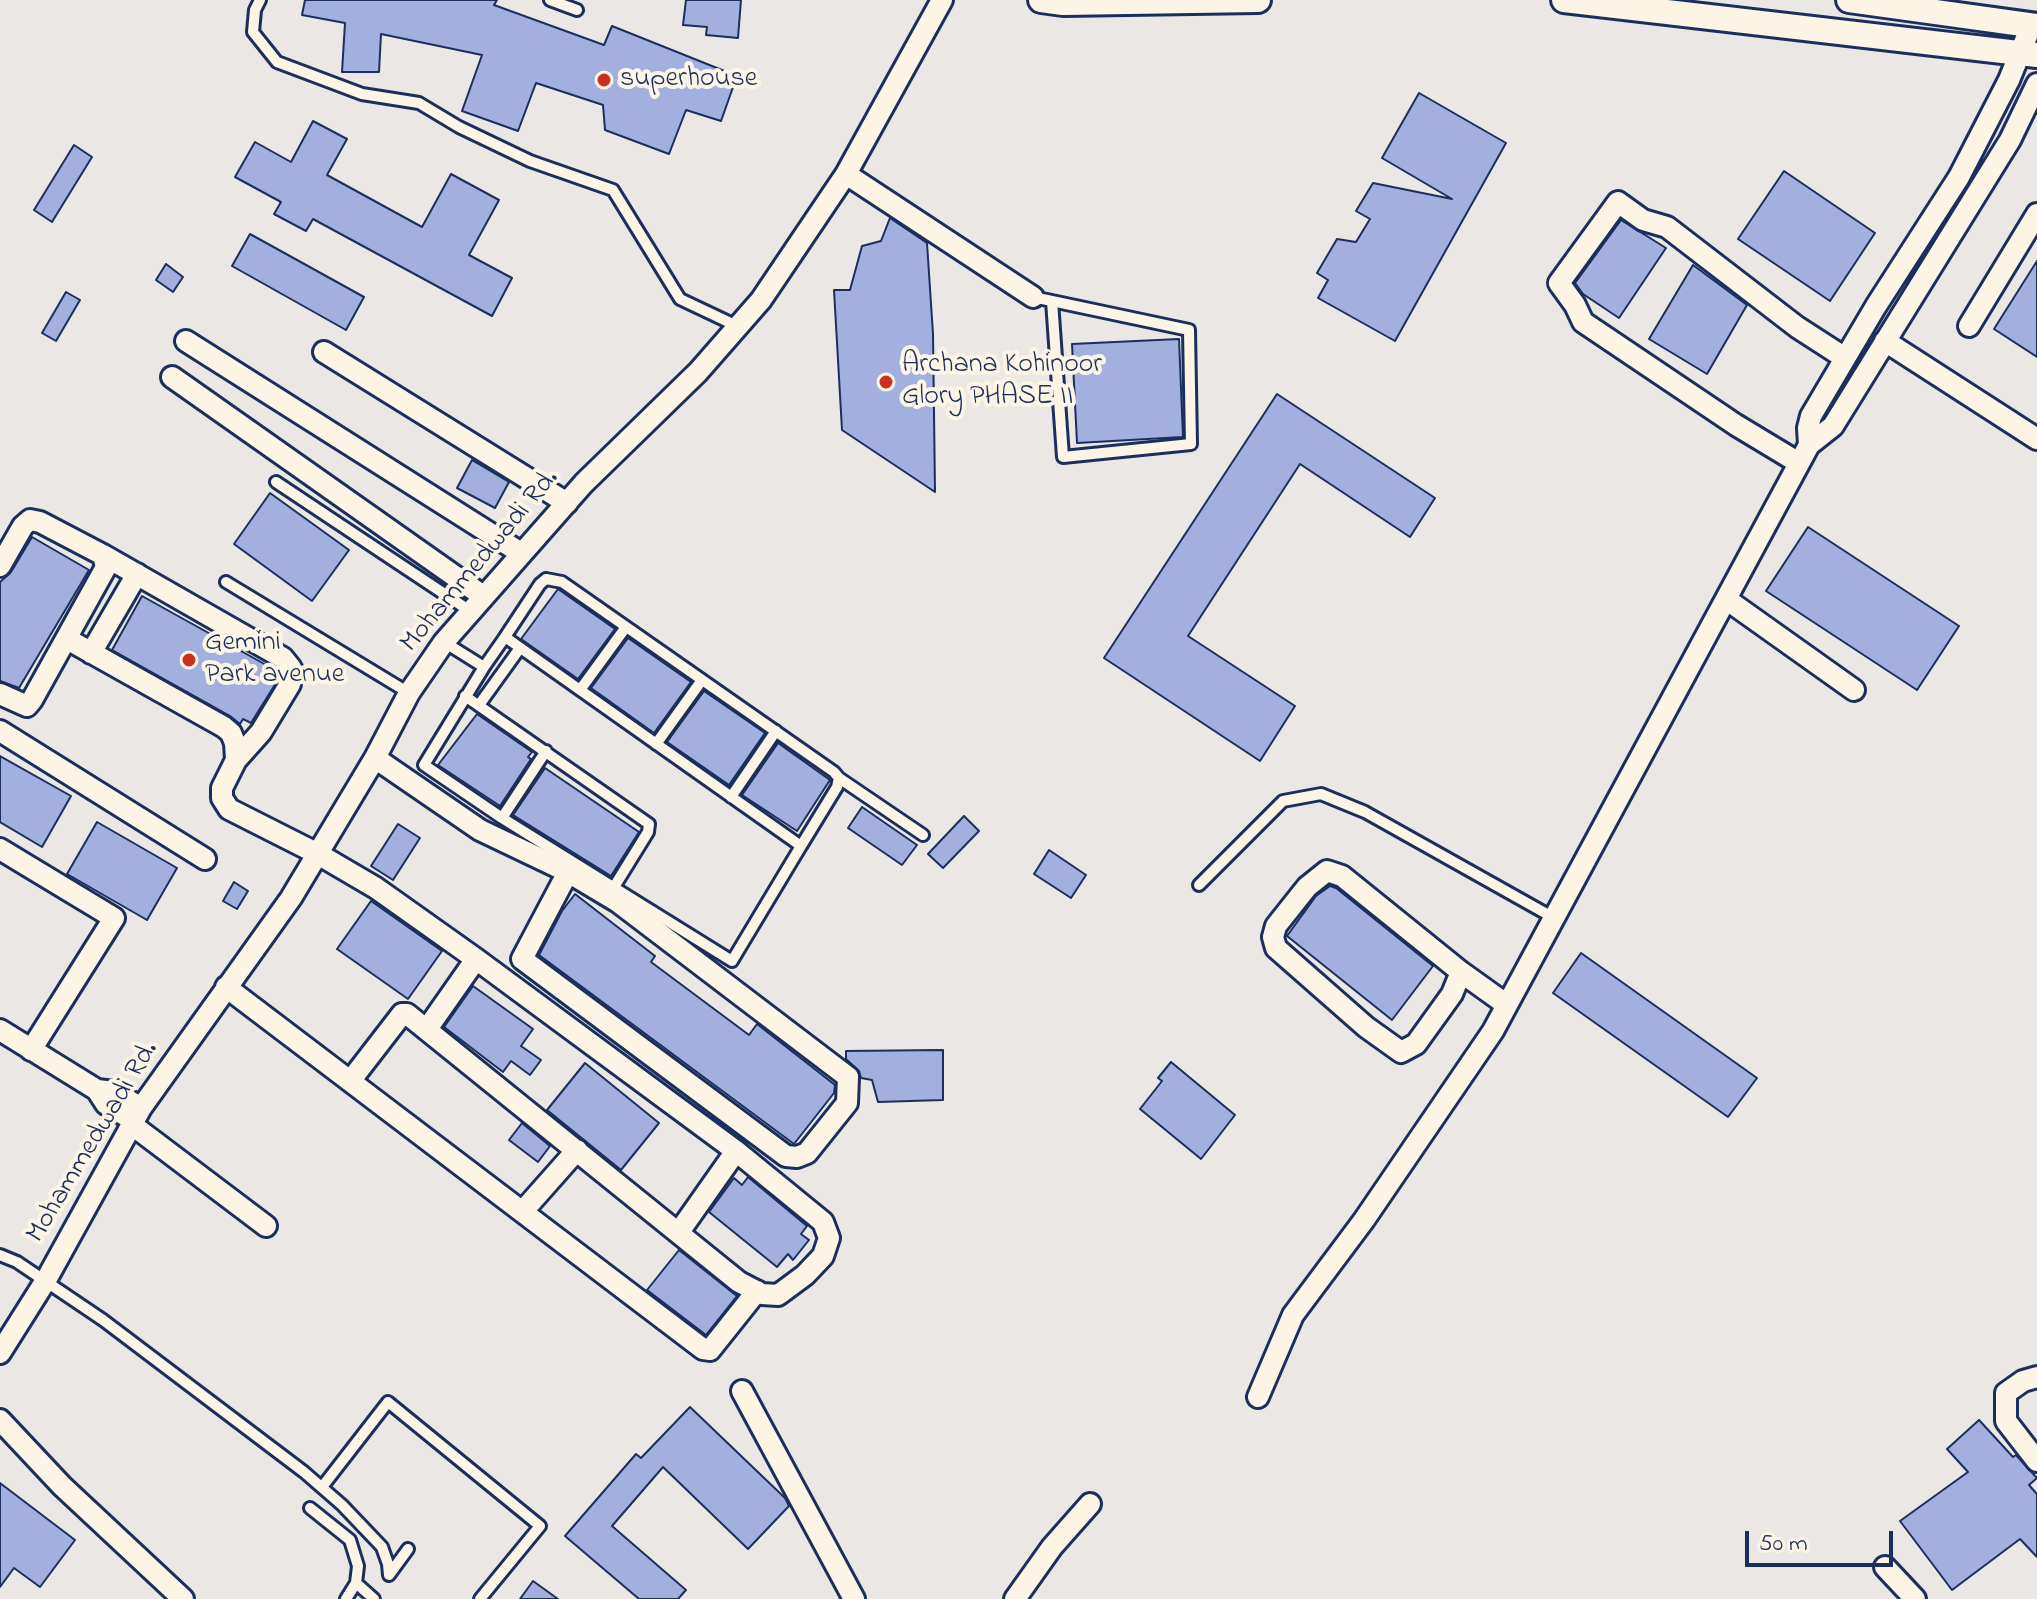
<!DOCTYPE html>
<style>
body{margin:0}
#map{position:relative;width:2037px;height:1599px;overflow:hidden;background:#eae7e4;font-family:"Indie Flower",sans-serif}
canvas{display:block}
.scale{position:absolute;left:1745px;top:1531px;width:148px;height:36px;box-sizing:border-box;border:4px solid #1b2f5e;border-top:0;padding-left:10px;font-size:24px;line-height:28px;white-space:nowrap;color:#1b2f5e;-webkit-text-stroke:6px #fcf5e5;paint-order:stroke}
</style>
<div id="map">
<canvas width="2037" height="1599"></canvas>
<div class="scale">50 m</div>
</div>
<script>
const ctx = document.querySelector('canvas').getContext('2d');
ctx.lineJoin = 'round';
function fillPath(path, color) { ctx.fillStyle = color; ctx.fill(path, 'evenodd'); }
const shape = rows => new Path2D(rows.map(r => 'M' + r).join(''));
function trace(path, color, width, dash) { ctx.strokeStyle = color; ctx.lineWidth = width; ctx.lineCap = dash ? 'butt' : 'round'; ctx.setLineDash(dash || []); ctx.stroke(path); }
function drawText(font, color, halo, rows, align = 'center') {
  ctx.font = font + ' "Indie Flower",sans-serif'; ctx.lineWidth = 8; ctx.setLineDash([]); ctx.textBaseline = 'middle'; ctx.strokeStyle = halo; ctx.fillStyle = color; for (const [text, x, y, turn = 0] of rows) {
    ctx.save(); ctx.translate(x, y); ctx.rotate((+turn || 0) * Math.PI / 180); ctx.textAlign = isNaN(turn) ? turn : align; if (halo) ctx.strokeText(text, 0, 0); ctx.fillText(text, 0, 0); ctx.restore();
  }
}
const building = shape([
 [305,0,497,0,494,5,604,45,612,26,737,76,721,121,686,110,669,154,605,130,603,105,536,83,518,131,462,111,482,55,381,34,379,72,342,72,345,23,302,15,305,0],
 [686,0,741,0,738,38,706,35,707,27,683,25,686,0],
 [1419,93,1506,143,1395,341,1318,298,1328,280,1317,273,1337,239,1356,242,1370,219,1356,211,1373,183,1452,199,1382,158,1419,93],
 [313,121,347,139,327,175,422,227,451,174,499,200,469,255,512,278,492,316,313,219,306,231,274,214,281,202,235,177,255,142,291,162,313,121],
 [74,145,92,157,52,222,34,210,74,145],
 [1784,171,1875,233,1830,301,1738,239,1784,171],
 [890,218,927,243,933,334,935,492,842,430,834,290,850,290,862,246,881,241,890,218],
 [1621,220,1666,248,1619,318,1583,294,1575,283,1621,220],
 [250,234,364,297,346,330,232,266,250,234],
 [2037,261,2037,357,1994,329,2037,261],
 [166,264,183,277,173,292,156,280,166,264],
 [1693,265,1747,305,1707,374,1649,339,1693,265],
 [66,292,80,300,56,341,42,333,66,292],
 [1179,339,1183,437,1077,443,1072,344,1179,339],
 [1277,394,1435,498,1410,537,1300,464,1188,636,1295,706,1260,761,1104,658,1277,394],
 [472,460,509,482,495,508,457,488,472,460],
 [270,493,349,550,312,601,234,544,270,493],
 [1808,527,1959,626,1917,690,1766,591,1808,527],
 [32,537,89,570,19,688,0,681,0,582,11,572,32,537],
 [558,589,615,629,578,679,521,639,558,589],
 [142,596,268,666,263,676,276,683,251,723,243,719,240,724,230,716,112,650,142,596],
 [628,638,691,682,654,733,591,688,628,638],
 [704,691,765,733,729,785,667,742,704,691],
 [477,714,532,752,528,757,531,759,500,806,438,765,477,714],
 [778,743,830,780,797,831,742,795,778,743],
 [0,756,71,796,42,847,0,822,0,756],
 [545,768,639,832,611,876,513,815,545,768],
 [862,807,917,845,902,865,848,828,862,807],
 [964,816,979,831,943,868,928,854,964,816],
 [97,822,177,868,147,920,67,874,97,822],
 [398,824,420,838,393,880,371,866,398,824],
 [1049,850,1086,875,1071,898,1034,874,1049,850],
 [234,882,248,891,237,909,223,901,234,882],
 [1330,886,1336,888,1433,966,1392,1020,1287,936,1316,896,1330,886],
 [575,894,655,956,651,962,749,1035,757,1024,835,1085,834,1093,794,1144,539,955,562,911,575,894],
 [371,901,442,951,408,999,337,949,371,901],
 [1581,953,1757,1078,1728,1117,1553,993,1581,953],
 [473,986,533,1029,521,1046,541,1060,530,1075,511,1061,503,1072,444,1027,473,986],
 [943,1050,943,1100,878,1102,872,1080,861,1078,859,1071,846,1059,846,1051,943,1050],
 [1171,1062,1235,1115,1201,1159,1140,1109,1162,1081,1158,1078,1171,1062],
 [585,1063,659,1123,621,1170,547,1110,585,1063],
 [522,1123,550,1146,538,1162,509,1140,522,1123],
 [748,1177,807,1226,801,1234,809,1240,793,1260,788,1254,777,1267,709,1212,734,1178,742,1185,748,1177],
 [679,1250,737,1296,706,1335,647,1290,679,1250],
 [690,1407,785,1498,789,1506,748,1549,663,1467,612,1526,686,1590,678,1599,639,1599,565,1536,636,1454,641,1458,690,1407],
 [1979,1420,2013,1457,2016,1455,2037,1478,2029,1485,2037,1494,2037,1557,2020,1539,1952,1590,1900,1521,1968,1472,1947,1449,1979,1420],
 [0,1483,75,1540,40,1587,14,1568,0,1587,0,1483],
 [533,1581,558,1599,520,1599,533,1581]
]);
fillPath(building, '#a3afde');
trace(building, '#1b2f5e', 2);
const service = shape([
 [260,0,255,10,253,32,277,62,362,94,419,103,459,127,530,161,613,190,680,299,737,326],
 [550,0,577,10],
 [1033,297,1189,330,1191,444,1063,457,1052,301],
 [276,482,470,611],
 [546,579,562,582,834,772,839,778,837,787,801,846,505,637,540,584,546,579],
 [226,582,409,693],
 [444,642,484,667,505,637],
 [484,667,424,765,502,818,732,961,801,846],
 [580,690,626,627],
 [465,696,649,824,648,832,614,887],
 [479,705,520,648],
 [656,744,702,680],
 [839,778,923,835],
 [731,797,776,731],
 [502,818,546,751],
 [1199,885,1283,801,1321,794,1365,812,1554,918],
 [0,1255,17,1262,103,1320,304,1472,342,1505,382,1547,388,1564,389,1575,408,1549],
 [322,1487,388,1402,540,1526,480,1599],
 [310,1508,350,1540,358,1566,356,1583,346,1599],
 [356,1583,374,1599]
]);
const minor = shape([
 [846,174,1033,297],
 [1969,326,2037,214],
 [186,341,521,553],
 [1885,341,2037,439],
 [324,352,567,503],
 [172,377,483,596],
 [1809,445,1808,428,1811,416,1876,306,1959,177,2009,80,2031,26],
 [1799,463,1736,425,1583,322,1575,305,1559,283,1618,202,1643,220,1667,227,1797,327,1845,358],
 [103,555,283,658,291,668,290,684,261,732,236,760],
 [0,566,23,526,30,520,40,522,103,555,106,567,32,700,27,706,0,694],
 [1726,599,1854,690],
 [67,639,224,727,231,733,235,743,236,760,222,788,222,798,229,809,318,854,376,888,476,959,736,1151,823,1222,829,1238,823,1256,805,1275,778,1295,762,1294,739,1282,407,1014,402,1014,351,1080],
 [91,653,137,574],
 [0,731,205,859],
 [375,758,480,830,568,872,618,902,848,1077,847,1103,807,1153,797,1157,786,1156,522,959,568,872],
 [0,849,114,918,31,1050],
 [1461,972,1452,994,1416,1044,1401,1052,1366,1027,1276,948,1273,937,1276,926,1307,887,1327,871,1342,876,1461,972,1507,1005],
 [226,987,703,1349,710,1350,757,1291],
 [427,1029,476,959],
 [0,1030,97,1090,115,1092,141,1108],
 [97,1090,106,1104,133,1120],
 [131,1124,266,1226],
 [523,1211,577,1150],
 [679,1232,736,1151],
 [0,1353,46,1280,141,1108,291,898,375,758,409,693,444,642,584,483,698,372,761,300,846,174,942,0],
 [2037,1377,2023,1381,2006,1393,2006,1421,2037,1461],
 [742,1391,854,1599],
 [1258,1397,1293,1315,1364,1220,1493,1031,1809,445,1833,426,2010,140,2037,84],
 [0,1420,62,1486,183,1599],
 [1885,1567,1915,1599],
 [1015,1599,1052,1547,1090,1504]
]);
const tertiary = shape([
 [1041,0,1063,3,1258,0],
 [1564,0,2037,55],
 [1849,0,2037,26]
]);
trace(service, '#1b2f5e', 16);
trace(minor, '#1b2f5e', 26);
trace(tertiary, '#1b2f5e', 30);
trace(service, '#fcf5e5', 10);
trace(minor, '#fcf5e5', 20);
trace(tertiary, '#fcf5e5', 24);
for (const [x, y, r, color] of [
 [604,80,8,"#c8321e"],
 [886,382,8,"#c8321e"],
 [189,660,8,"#c8321e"]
]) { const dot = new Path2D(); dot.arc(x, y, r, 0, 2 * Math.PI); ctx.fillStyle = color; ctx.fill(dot); trace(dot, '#fcf5e5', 3); }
drawText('28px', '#1b2f5e', '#fcf5e5', [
 ["superhouse",620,80],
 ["Archana Kohinoor",902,366],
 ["Glory PHASE II",902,398],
 ["Gemini",205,644],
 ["Park avenue",205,676]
], 'left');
drawText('28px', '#1b2f5e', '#fcf5e5', [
 ["Mohammedwadi Rd.",481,562,-50],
 ["Mohammedwadi Rd.",94,1143,-59]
]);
</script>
